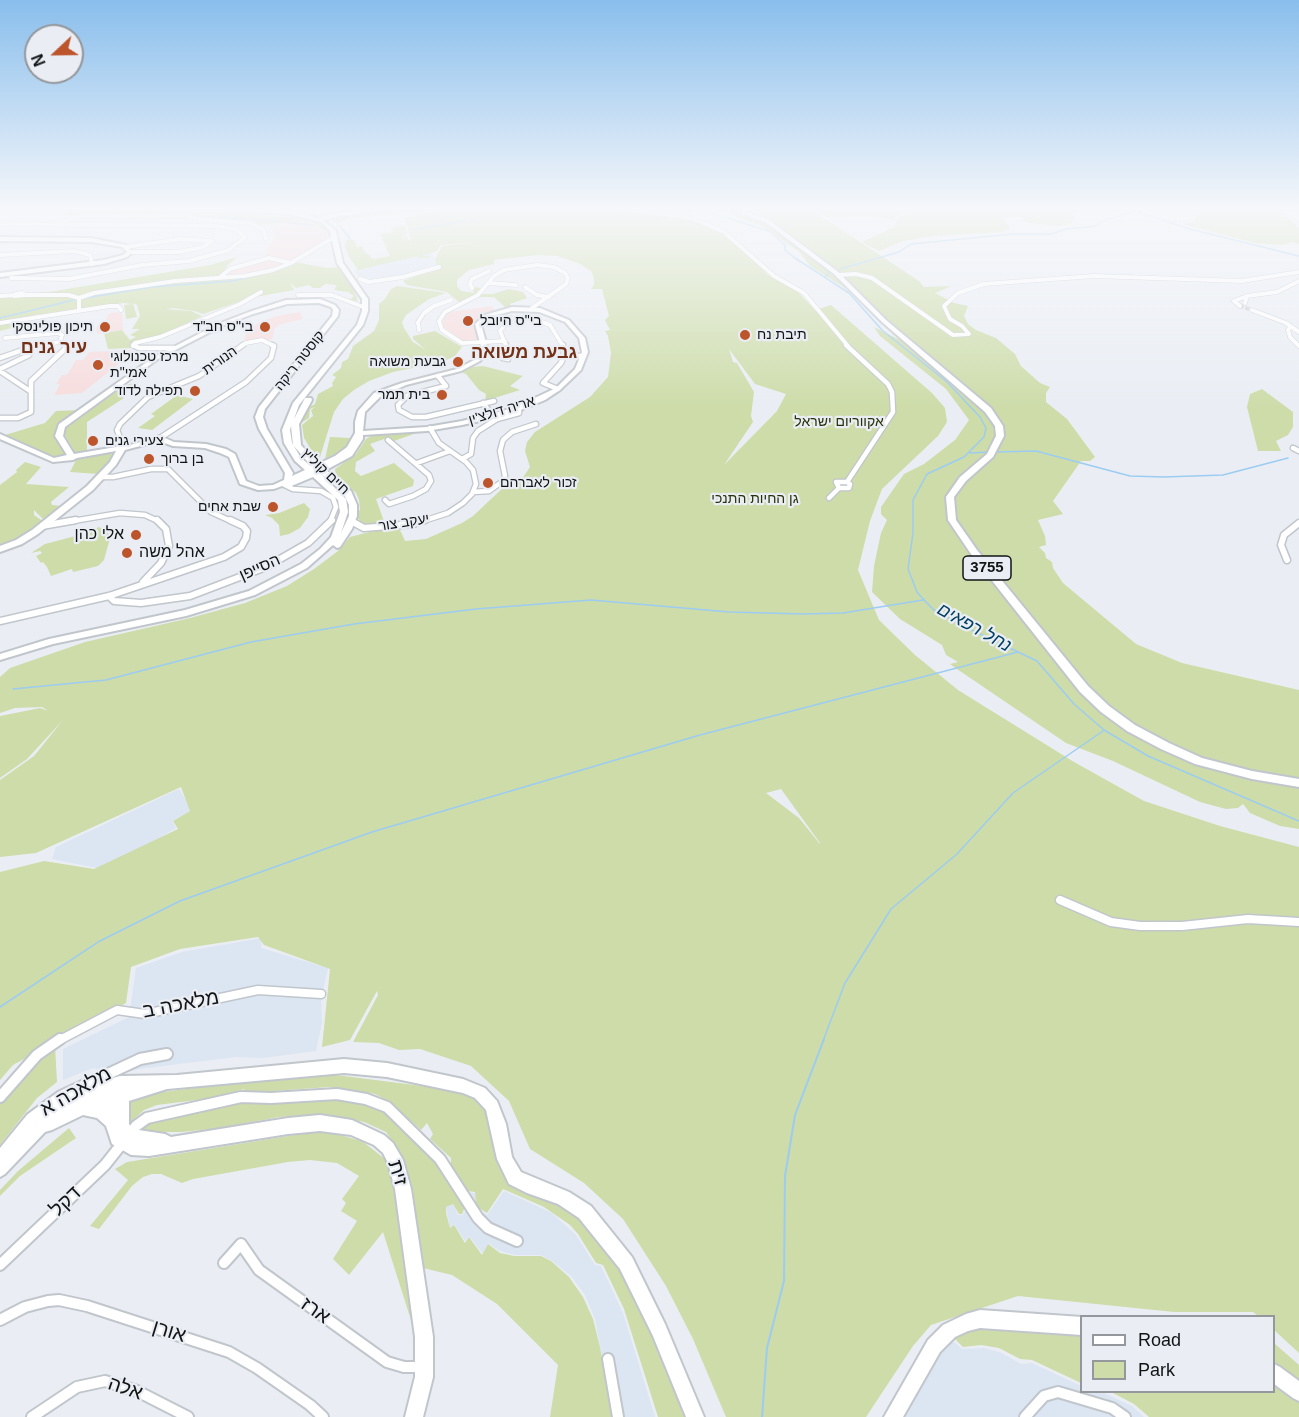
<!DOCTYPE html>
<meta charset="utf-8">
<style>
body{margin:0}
#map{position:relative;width:1299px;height:1417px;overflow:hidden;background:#eaeef4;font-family:Helvetica,sans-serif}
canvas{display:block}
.legend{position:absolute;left:1080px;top:1315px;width:195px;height:78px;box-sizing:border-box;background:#eaeef4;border:2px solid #94979b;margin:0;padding:8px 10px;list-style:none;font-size:18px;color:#121416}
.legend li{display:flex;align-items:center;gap:12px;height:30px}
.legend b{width:30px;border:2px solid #94979b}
.north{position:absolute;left:24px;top:24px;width:60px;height:60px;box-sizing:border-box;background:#eaeef4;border:2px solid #94979b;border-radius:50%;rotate:248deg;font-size:16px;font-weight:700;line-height:24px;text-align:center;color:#121416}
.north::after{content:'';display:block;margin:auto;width:21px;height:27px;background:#bc552b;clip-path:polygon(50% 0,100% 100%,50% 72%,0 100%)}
</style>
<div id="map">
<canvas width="1299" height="1417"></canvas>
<ul class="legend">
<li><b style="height:8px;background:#fff"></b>Road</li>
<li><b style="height:16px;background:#cddca9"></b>Park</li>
</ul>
<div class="north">N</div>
</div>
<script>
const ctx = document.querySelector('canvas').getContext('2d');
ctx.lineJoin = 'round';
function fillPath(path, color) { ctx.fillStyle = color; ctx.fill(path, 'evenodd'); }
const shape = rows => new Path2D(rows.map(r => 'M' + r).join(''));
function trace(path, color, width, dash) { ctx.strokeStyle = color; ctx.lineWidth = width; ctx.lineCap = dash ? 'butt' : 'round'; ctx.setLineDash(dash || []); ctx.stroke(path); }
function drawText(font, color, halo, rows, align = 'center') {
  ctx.font = font + ' Helvetica,Heebo,sans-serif'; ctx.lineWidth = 4.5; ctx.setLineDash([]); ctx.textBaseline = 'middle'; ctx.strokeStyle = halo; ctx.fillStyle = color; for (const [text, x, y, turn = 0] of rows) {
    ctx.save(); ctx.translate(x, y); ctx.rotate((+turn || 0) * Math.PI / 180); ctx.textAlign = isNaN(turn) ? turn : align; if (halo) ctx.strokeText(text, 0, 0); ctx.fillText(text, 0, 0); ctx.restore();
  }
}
fillPath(shape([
 [430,252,445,267,375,281,360,279,354,270],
 [179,789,192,810,172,821,176,828,114,864,97,868,52,859,56,847],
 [262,938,261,948,328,968,321,1000,322,1023,316,1051,263,1058,236,1057,139,1069,120,1074,93,1068,63,1080,63,1049,129,1017,136,968,182,952],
 [504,1191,552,1213,576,1235,595,1265,601,1266,623,1313,655,1417,613,1417,595,1319,585,1295,571,1276,551,1260,541,1255,515,1255,500,1251,488,1243,483,1254,469,1236,465,1241,454,1224,450,1228,446,1207,453,1204,458,1215,462,1215,465,1211,467,1192,475,1193,475,1207,487,1215],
 [951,1339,962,1349,984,1348,1002,1353,1021,1364,1032,1363,1081,1386,1082,1392,1104,1393,1132,1406,1144,1417,902,1417,921,1386,933,1360]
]), '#dce5f2');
fillPath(shape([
 [297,220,312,220,318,229,331,231,333,237,288,264,273,269,225,278,233,270,268,260,265,258,267,249,276,236,268,223],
 [491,306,495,311,476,322,479,340,463,341,442,326,444,318,449,312],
 [119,312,122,314,123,330,97,334,96,327,104,323,109,313],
 [300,312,303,319,279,325,275,328,272,340,258,339,246,342,244,340,246,334,258,323,276,316],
 [133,350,121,362,82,393,54,395,60,384,56,384,62,375,67,375,76,360,83,360,89,352]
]), '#f7dcdd');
fillPath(shape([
 [69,210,213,212,282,217,306,216,319,221,330,231,321,229,310,220,257,225,237,219,198,218,188,213,177,216,194,219,71,219,76,215,64,215],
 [400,210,437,210,350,218,337,224,330,218,350,213],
 [458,210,609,210,688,219,722,233,751,257,767,274,797,291,815,310,831,305,932,393,945,408,947,422,938,436,882,489,870,521,858,570,879,620,915,655,958,690,1074,762,1144,801,1220,826,1299,847,1299,1353,1274,1330,1274,1316,1258,1316,1253,1312,1174,1312,1018,1296,931,1325,913,1346,866,1417,726,1417,693,1339,666,1286,623,1219,584,1183,530,1149,509,1101,471,1066,420,1049,399,1050,379,1043,353,1042,378,995,377,991,350,1040,322,1047,330,969,264,945,258,937,180,949,131,967,126,1003,13,1065,0,1080,0,872,44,861,94,869,178,829,173,821,190,811,181,787,36,853,0,857,0,780,34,756,63,720,27,759,0,778,0,716,40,708,48,711,42,707,15,708,0,713,0,677,10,668,85,642,190,618,245,603,287,586,314,569,338,551,350,537,377,530,400,530,405,541,426,539,462,523,473,516,506,485,520,482,530,467,525,451,527,442,535,432,590,397,608,377,611,353,608,336,605,331,610,330,605,320,609,316,602,289,591,289,594,285,594,278,591,271,578,263,557,256,537,255,494,260,494,264,469,270,457,280,457,286,461,291,475,293,473,292,475,287,481,288,472,297,460,303,447,292,407,285,403,281,437,267,435,259,442,246,485,241,441,245,436,252,421,255,430,256,429,258,418,258,418,256,358,270,349,257,345,248,346,239,354,240,357,247,362,246,366,254,369,254,372,259,390,256,380,234,393,232,391,228,405,226,407,233,402,239,405,242,403,239,407,235,408,239,411,241,405,218,429,212],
 [729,349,755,384,786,394,777,411,724,465,753,422,751,416,754,392,737,363,733,362],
 [781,789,820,843,820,844,799,818,766,793],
 [721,210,812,210,919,281,924,287,951,286,935,293,954,303,968,306,964,316,968,324,976,330,996,338,1015,354,1021,366,1040,383,1050,387,1046,393,1046,402,1067,419,1095,457,1090,461,1081,461,1053,501,1063,514,1038,520,1045,536,1046,545,1039,547,1045,553,1046,558,1052,562,1053,568,1063,583,1136,644,1182,663,1299,690,1299,829,1280,826,1250,813,1243,804,1238,808,1226,809,1200,802,1113,761,1066,743,954,667,950,664,958,662,946,655,942,645,900,619,872,592,874,566,881,533,887,520,881,514,881,507,904,474,924,464,955,440,969,420,946,389,880,336,874,327,902,341,848,290,810,266,799,252,763,227],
 [816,210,910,210,896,217,895,220,870,216,827,217],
 [912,210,1085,210,1076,213,1071,224,1059,226,1029,223,1023,222,1023,217,1012,217,1002,218,1010,228,1002,232,933,236,903,241,879,251,862,242,894,227,899,217],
 [1206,210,1291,210,1287,211,1286,216,1299,228,1299,244,1292,242,1282,245,1255,243,1183,224,1194,222,1196,215],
 [237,257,227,266,221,278,245,277,295,262,327,268,339,267,353,288,358,301,350,300,354,296,348,292,334,290,337,285,325,284,320,288,313,288,309,285,296,288,290,283,294,290,250,298,203,314,194,311,173,308,166,309,191,311,202,316,158,337,138,341,131,344,131,348,108,349,104,333,122,330,130,340,136,337,130,335,140,329,132,329,140,316,137,305,133,303,137,317,126,319,124,305,132,304,124,303,36,315,20,326,0,331,0,295,49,292,210,265],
 [397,286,446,293,429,299,406,315,402,322,404,328,413,342,426,350,413,339,413,336,435,331,462,347,455,356,442,362,393,372,369,381,354,390,343,399,334,412,320,457,315,456,304,438,302,425,313,416,311,410,315,407,310,409,309,418,301,423,306,409,315,404,318,394,333,386,332,383,336,377,332,375,341,368,342,362,348,359,353,346,374,331,379,320,379,304,385,299,391,289],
 [509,289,523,292,527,298,510,304,512,307,506,308,494,297,478,297,482,294,493,294],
 [483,366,523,376,510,386,520,390,485,401,486,394,479,390,466,374,460,372,472,367],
 [134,383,137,385,119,395,124,398,87,422,87,454,77,456,63,432,64,428,121,386],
 [1262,389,1293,412,1293,427,1288,435,1276,441,1281,451,1258,451,1247,407,1250,394],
 [177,395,193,399,152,430,138,428,155,416,151,414],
 [80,410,57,430,56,435,68,456,50,457,5,435,45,423,56,411],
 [425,430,394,441,387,438,370,444,375,451,356,462,355,471,361,476,394,463,414,480,413,486,376,499,385,524,366,525,361,523,357,517,360,509,359,500,356,493,336,475,335,469,356,454,366,439,371,436],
 [330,437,350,438,345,449,325,459],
 [106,454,111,454,114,457,99,474,70,472,76,460],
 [25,462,41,467,26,484,69,487,51,502,52,505,61,506,45,521,34,510,34,515,44,522,29,534,0,544,0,485,17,472,16,470],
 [304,503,310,509,308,517,300,528,289,534,280,536,279,525,272,518,265,515,279,513],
 [99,527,109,534,110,538,104,560,98,566,73,572,72,569,51,576,47,567,43,562,41,563,36,556,42,553,40,551,31,553,45,544,83,534],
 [55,1046,57,1082,37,1098,0,1145,0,1098,31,1065],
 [336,1075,454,1090,477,1099,490,1117,499,1157,551,1199,585,1221,602,1240,636,1292,688,1417,658,1417,624,1309,603,1265,596,1263,578,1234,570,1225,544,1207,503,1189,487,1213,482,1210,476,1206,475,1192,467,1191,451,1166,451,1158,430,1139,433,1134,427,1123,421,1130,390,1102,375,1094,329,1087,246,1093,244,1089,213,1098,157,1105,144,1110,132,1121,128,1118,129,1104,139,1095,249,1081],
 [335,1096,380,1107,432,1156,457,1190,460,1200,463,1201,465,1207,462,1214,459,1214,453,1204,446,1207,446,1213,450,1228,454,1225,465,1243,469,1237,482,1255,488,1244,500,1253,514,1256,541,1256,551,1261,569,1277,583,1297,593,1319,600,1347,612,1417,550,1417,558,1365,497,1304,452,1275,423,1268,411,1189,402,1156,386,1132,364,1122,323,1114,279,1117,220,1128,182,1132,146,1132,136,1129,144,1123,242,1100],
 [69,1128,76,1138,20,1176,0,1196,0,1190,18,1171],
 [313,1132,332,1133,362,1141,385,1159,390,1166,395,1182,417,1339,383,1232,349,1275,333,1259,357,1221,341,1211,346,1203,342,1199,359,1176,337,1163,310,1160,288,1162,193,1179,182,1183,161,1174,152,1174,143,1177,132,1186,99,1229,90,1226,128,1180,115,1169,127,1162],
 [1081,1327,1081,1383,1032,1360,1020,1359,999,1348,981,1345,963,1347,951,1335,981,1329],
 [1274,1343,1299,1365,1299,1417,1149,1417,1134,1404,1111,1392,1274,1392]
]), '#cddca9');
trace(shape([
 [702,210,769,231,785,245,785,250,795,258,849,293,882,330,947,382,980,417,986,428,984,437,964,457,927,474,913,500,913,533,908,569,917,592,924,600,934,610,957,623,1037,661,1074,704,1104,730,1148,756,1299,821],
 [1138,212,1190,229,1299,256],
 [205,217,214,217],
 [219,217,282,222],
 [288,223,313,225],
 [340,226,350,239],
 [411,230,478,219],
 [840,269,899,252,911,244,1013,234,1051,234,1066,229,1096,226,1104,220,1140,210],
 [278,270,293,264],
 [825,277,830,272],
 [85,298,152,287,233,281,253,276],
 [0,318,74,300],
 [994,452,1036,451,1130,476,1164,477,1223,475,1288,458],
 [970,453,990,452],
 [13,689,106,680,251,642,354,624,476,609,591,600,729,612,803,614,843,613,923,600],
 [0,1007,98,942,180,901,372,832,700,735,1018,652],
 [823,1041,845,983,891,909,957,854,1013,793,1103,731]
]), '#9cccf1', 1.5);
trace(shape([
 [762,1417,767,1348,784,1281,785,1176,795,1115,824,1039]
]), '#9cccf1', 2);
trace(shape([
 [1240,306,1252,310]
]), '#cacdd3', 4, [4, 1.5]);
const streetFar4 = shape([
 [642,210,695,219,724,232,774,276,804,293,848,346],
 [190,216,198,219,250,223,263,229,266,239],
 [0,224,216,226,236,229,245,237,229,250,189,261,142,265,69,279,11,278],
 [58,224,78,216,183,216],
 [126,247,181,239,212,241,203,247,179,252,130,252],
 [0,255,74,251,90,255,92,264],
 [838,275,856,274,872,278,953,335,969,334,962,326,950,319,944,306,958,293,984,284,1094,276,1242,281,1299,272],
 [219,278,230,269,269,258,291,263],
 [360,279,369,282,403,277,439,267],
 [489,283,516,285],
 [525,287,537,295,549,297],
 [472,288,470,284,472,279,489,271],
 [22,293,25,295,14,296,16,294,22,293],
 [25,295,68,295,79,298],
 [298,295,332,295,366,308],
 [0,296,15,295],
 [1245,303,1247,296,1277,292,1299,281],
 [1240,306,1234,301,1247,296],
 [79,310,79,298,94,293,175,281,244,276,273,270,291,263,334,237],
 [1252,310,1286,323,1299,332],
 [531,318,550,325,563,346],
 [0,323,110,306,118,306,121,310],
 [1291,326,1288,330,1290,337,1299,346],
 [419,330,418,322,424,313,434,306,451,300],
 [5,338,58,333,62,335,60,342],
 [505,341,462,343,442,330,439,321,445,312,478,295,494,276,504,270,537,265,554,267,565,273,568,278,566,284,532,308],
 [60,342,66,346],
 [33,346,60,342],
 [133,346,135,343,160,337,240,304,261,292],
 [241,346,246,343,262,340,274,346],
 [506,346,500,331,511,318]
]);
const streetFar3 = shape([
 [133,345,139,348,174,348],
 [506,345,503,358,508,359],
 [846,345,888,384,892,392,893,412,847,482],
 [564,356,584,356],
 [0,358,37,345],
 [0,369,29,355],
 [0,371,30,391],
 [438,376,446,386,407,396,398,405,399,410,412,417,426,417,494,401],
 [558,389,543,383,561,363,564,356,563,345],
 [483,403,493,416],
 [0,418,18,418,31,412,31,381,66,348,66,345],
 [160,438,246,382,271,358,274,346,272,345],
 [122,443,117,430,120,424,148,397,199,376,243,345],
 [1293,448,1299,451],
 [462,459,471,454,473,438,478,431,497,419,519,413,519,408],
 [417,463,450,451],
 [100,477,113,477,151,469,168,469,211,512,233,522],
 [283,484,293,489,321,491,333,498,336,507,330,522],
 [839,488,836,482,847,482],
 [839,488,849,488,850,484,847,482],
 [473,492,489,491,503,481,505,476,500,451,503,440,512,432,536,424],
 [829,498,839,488],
 [385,500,389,504,413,496,426,489,431,481,429,475,388,440],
 [67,522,120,513,145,515,160,522],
 [420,522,448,513,463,503,472,494,476,484,473,470,466,462,439,443,430,428]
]);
const streetFar2 = shape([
 [351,521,364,528,413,524,425,520],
 [42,526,76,520],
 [1287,560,1281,545,1284,535,1299,523],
 [143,582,161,563,169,546,166,529,157,520],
 [109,596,114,601,141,603,190,596,266,567,308,543,332,520],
 [0,621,109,596,224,557,241,547,246,538,247,531,243,526,230,520]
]);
const streetFar1 = shape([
 [1060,900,1111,922,1140,926,1182,926,1248,919,1299,922],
 [58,1041,117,1010,145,1014,258,990,321,994]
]);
const street = shape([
 [0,1097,37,1055,60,1039],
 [0,1156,31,1118,61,1096,140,1059,167,1054],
 [224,1263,241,1244,259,1270,387,1362,404,1367,422,1367],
 [0,1265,105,1165,136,1126,147,1118,241,1097,271,1098,337,1094,366,1099,387,1107,440,1159,478,1218,488,1228,517,1241],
 [0,1320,25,1307,48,1301,59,1300,87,1306,229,1352,257,1368,310,1405,323,1417],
 [608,1359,618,1417],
 [32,1417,77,1387,105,1381,137,1391,188,1417],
 [1025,1417,1044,1396,1058,1392,1112,1408,1125,1417]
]);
const secondary = shape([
 [227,210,289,210,317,218,341,212,391,210,341,216,323,220,336,231,343,263,368,299,368,311,363,325,299,405,294,419,305,398,311,398,312,400,299,424,301,445,318,464,335,456,347,447,355,433,355,422,358,411,374,393,402,383,457,369,476,359,482,350,475,324,485,315,512,307,540,308,569,320,585,338,588,352,581,370,560,390,545,400,511,414,462,425,427,431,363,435,363,439,352,456,326,470,351,491,357,505,357,516,352,529,340,547,337,548,333,545,307,568,255,595,186,616,53,644,0,660,0,654,49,639,185,610,249,591,301,564,320,549,331,537,340,512,338,500,313,477,289,487,282,486,274,489,258,490,240,484,229,457,220,453,205,448,173,446,159,441,125,450,116,465,93,490,38,534,22,544,0,552,0,546,16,540,32,530,87,486,110,462,116,451,77,458,73,460,53,462,0,439,0,434,54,458,67,455,55,436,59,424,154,357,218,324,249,312,286,300,320,299,335,305,339,310,338,316,265,409,263,417,267,429,293,473,292,476,305,470,295,461,284,443,282,430,293,403,357,325,362,311,362,299,337,263,330,231,321,222,289,214,230,212,227,210],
 [319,303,331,307,333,310,332,316,259,407,255,417,259,429,285,473,284,480,273,485,259,486,246,481,235,454,226,449,206,444,174,442,160,436,127,446,119,444,116,447,74,454,63,436,65,427,158,359,222,326,253,314,287,304,319,303],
 [512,311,539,312,565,322,579,338,582,352,575,369,556,388,539,396,506,410,462,421,427,427,363,431,365,412,380,397,406,385,461,371,480,361,488,350,481,324,489,317,512,311],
 [291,426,293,445,312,467,301,458,292,443,290,430,291,426],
 [320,473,343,492,349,505,349,516,341,533,348,512,346,499,320,473],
 [0,237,91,238,126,245,133,252,127,257,104,264,0,277,0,273,104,260,123,255,127,252,122,247,91,242,0,241,0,237],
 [344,1059,387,1063,463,1079,485,1088,497,1101,506,1124,512,1157,521,1172,569,1192,591,1206,632,1257,665,1324,704,1417,686,1417,653,1336,620,1269,579,1218,558,1204,527,1193,509,1184,497,1159,486,1110,475,1098,463,1093,387,1077,344,1073,167,1089,129,1101,129,1124,132,1129,165,1134,171,1137,288,1118,320,1115,352,1120,384,1135,393,1143,403,1160,411,1189,433,1337,433,1377,423,1417,405,1417,415,1377,415,1337,395,1189,388,1163,383,1153,374,1145,351,1135,320,1131,288,1134,149,1156,131,1155,112,1144,106,1126,97,1118,83,1115,52,1130,45,1132,5,1174,0,1177,0,1157,24,1131,54,1103,84,1086,120,1076,177,1075,344,1059],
 [980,1310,1082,1317,1082,1335,980,1328,968,1331,955,1337,940,1352,903,1417,884,1417,928,1340,943,1325,966,1314,980,1310],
 [1274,1364,1280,1367,1299,1381,1299,1401,1293,1398,1274,1384,1274,1364]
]);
const primary = shape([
 [733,210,739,210,769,220,837,271,886,320,991,408,1003,426,1004,436,993,457,966,481,954,497,956,520,977,550,1088,686,1109,706,1135,725,1169,743,1202,758,1252,771,1299,779,1299,787,1252,779,1195,764,1161,749,1127,731,1101,712,1080,692,971,554,948,520,946,497,960,477,987,454,996,436,995,426,985,412,882,322,834,274,765,222,733,210]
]);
trace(streetFar4, '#c1c6cc', 5);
trace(streetFar3, '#c1c6cc', 7);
trace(streetFar2, '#c1c6cc', 9);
trace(streetFar1, '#c1c6cc', 11);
trace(street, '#c1c6cc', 14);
trace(secondary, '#c1c6cc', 4);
trace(primary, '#c1c6cc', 4);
trace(streetFar4, '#fff', 4);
trace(streetFar3, '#fff', 4.5);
trace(streetFar2, '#fff', 6);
trace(streetFar1, '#fff', 8);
trace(street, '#fff', 10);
fillPath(secondary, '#fff');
fillPath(primary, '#fff');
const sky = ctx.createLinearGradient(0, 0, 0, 408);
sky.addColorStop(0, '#89beec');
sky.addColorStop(0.51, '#f6f7fa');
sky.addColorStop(1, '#f6f7fa00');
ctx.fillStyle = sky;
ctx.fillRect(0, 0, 1299, 408);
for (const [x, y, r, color] of [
 [468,321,6,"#bc552b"],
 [105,327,6,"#bc552b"],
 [265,327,6,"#bc552b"],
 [745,335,6,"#bc552b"],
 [458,362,6,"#bc552b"],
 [98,365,6,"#bc552b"],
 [195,391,6,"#bc552b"],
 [442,395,6,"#bc552b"],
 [93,441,6,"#bc552b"],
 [149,459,6,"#bc552b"],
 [488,483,6,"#bc552b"],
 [273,507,6,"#bc552b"],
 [136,535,6,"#bc552b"],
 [127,553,6,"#bc552b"]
]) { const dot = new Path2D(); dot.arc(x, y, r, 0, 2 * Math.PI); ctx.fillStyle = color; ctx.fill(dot); trace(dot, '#eaeef4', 2); }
drawText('14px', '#121416', '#eaeef4', [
 ["בי\"ס היובל",480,321],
 ["תיכון פולינסקי",93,327,"right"],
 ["בי\"ס חב\"ד",253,327,"right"],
 ["תיבת נח",757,335],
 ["מרכז טכנולוגי",110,357],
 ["אמי\"ת",110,373],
 ["גבעת משואה",446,362,"right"],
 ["תפילה לדוד",183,391,"right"],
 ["בית תמר",430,395,"right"],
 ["צעירי גנים",105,441],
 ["בן ברוך",161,459],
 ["זכור לאברהם",500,483],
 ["שבת אחים",261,507,"right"]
], 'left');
drawText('14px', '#121416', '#eaeef4', [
 ["הנורית",220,361,-35],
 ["קוסטה ריקה",300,361,-52],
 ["אריה דולצ'ין",502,411,-17],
 ["חיים קוליץ",325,472,44],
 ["יעקב צור",404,523,-9]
]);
drawText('14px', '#283108', '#eaeef4', [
 ["אקווריום ישראל",839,422],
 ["גן החיות התנכי",755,499]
]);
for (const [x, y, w] of [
 [987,568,48]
]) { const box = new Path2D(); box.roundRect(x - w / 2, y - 12, w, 24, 4.5); ctx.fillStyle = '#eaeef4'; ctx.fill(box); trace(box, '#121416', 1.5); }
drawText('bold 15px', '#121416', null, [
 ["3755",987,568]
]);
drawText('16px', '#121416', '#eaeef4', [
 ["אלי כהן",124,535],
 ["אהל משה",139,553,"left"]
], 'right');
drawText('16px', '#121416', '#eaeef4', [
 ["הסייפן",260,568,-24]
]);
drawText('bold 18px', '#733218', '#eaeef4', [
 ["עיר גנים",54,348],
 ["גבעת משואה",524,353]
]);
drawText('italic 18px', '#024062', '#eaeef4', [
 ["נחל רפאים",974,628,29]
]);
drawText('20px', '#121416', '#eaeef4', [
 ["מלאכה ב",181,1005,-11],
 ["מלאכה א",76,1092,-30],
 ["זית",397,1173,72],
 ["דקל",66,1202,-44],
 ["ארז",315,1311,35],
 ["אורן",169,1332,17],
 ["אלה",125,1389,19]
]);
</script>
